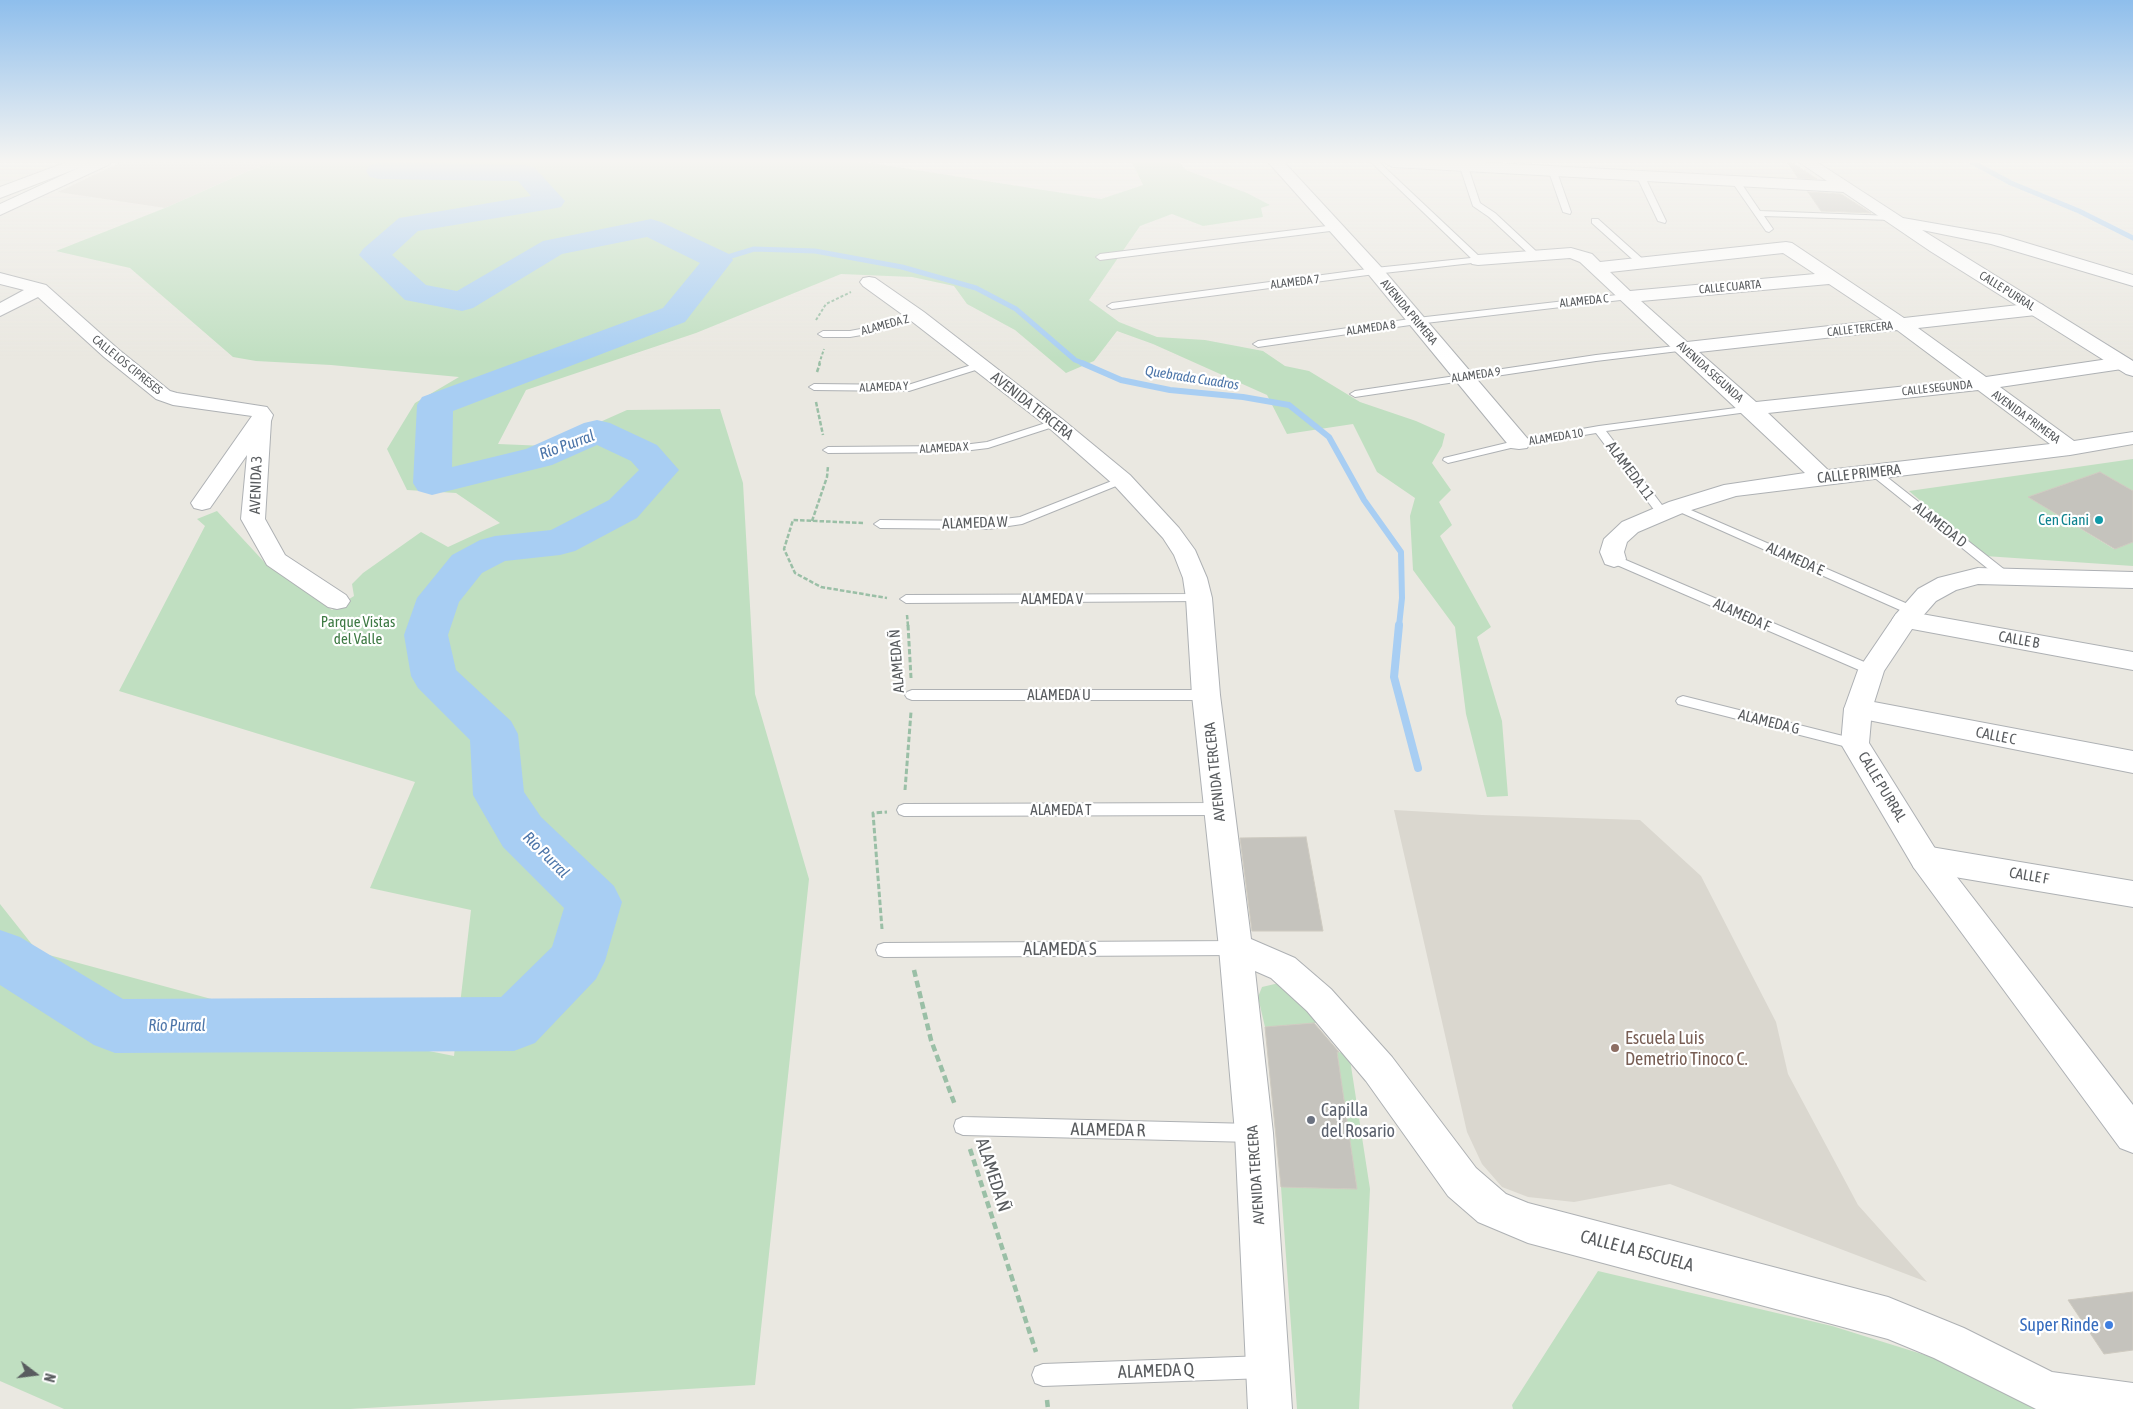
<!DOCTYPE html>
<meta charset="utf-8">
<style>
body{margin:0}
#map{position:relative;width:2133px;height:1409px;overflow:hidden;background:#eae8e1;font-family:"Asap Condensed",sans-serif}
canvas{display:block}
.north{position:absolute;left:10px;top:1349px;width:50px;height:50px;-webkit-text-stroke:4px #fff;paint-order:stroke;rotate:105deg;font-size:14px;font-weight:700;line-height:20px;text-align:center;color:#595c5f}
.north::after{content:'';display:block;margin:auto;width:18px;height:22px;background:#595c5f;clip-path:polygon(50% 0,100% 100%,50% 72%,0 100%)}
</style>
<div id="map">
<canvas width="2133" height="1409"></canvas>
<div class="north">N</div>
</div>
<script>
const ctx = document.querySelector('canvas').getContext('2d');
ctx.lineJoin = 'round';
function fillPath(path, color) { ctx.fillStyle = color; ctx.fill(path, 'evenodd'); }
const shape = rows => new Path2D(rows.map(r => 'M' + r).join(''));
function trace(path, color, width, dash) { ctx.strokeStyle = color; ctx.lineWidth = width; ctx.lineCap = dash ? 'butt' : 'round'; ctx.setLineDash(dash || []); ctx.stroke(path); }
function drawText(font, color, halo, rows, align = 'center') {
  ctx.font = font + ' "Asap Condensed",sans-serif'; ctx.lineWidth = 4.5; ctx.setLineDash([]); ctx.textBaseline = 'middle'; ctx.strokeStyle = halo; ctx.fillStyle = color; for (const [text, x, y, turn = 0] of rows) {
    ctx.save(); ctx.translate(x, y); ctx.rotate((+turn || 0) * Math.PI / 180); ctx.textAlign = isNaN(turn) ? turn : align; if (halo) ctx.strokeText(text, 0, 0); ctx.fillText(text, 0, 0); ctx.restore();
  }
}
fillPath(shape([
 [121,162,276,162,248,171,165,208,58,192],
 [1394,810,1482,815,1640,820,1701,876,1776,1022,1788,1074,1858,1205,1927,1282,1670,1184,1574,1202,1528,1197,1502,1187,1482,1164,1467,1132]
]), '#dad7cf');
fillPath(shape([
 [276,162,865,162,1101,199,1143,185,1132,162,1179,162,1186,170,1247,193,1270,205,1261,208,1263,217,1203,226,1172,214,1140,226,1089,300,1119,322,1157,337,1205,340,1263,351,1285,366,1309,371,1360,402,1416,421,1445,434,1442,446,1432,463,1451,490,1439,502,1452,525,1440,536,1491,627,1477,637,1502,721,1508,796,1487,797,1466,714,1455,627,1413,570,1410,516,1415,498,1377,472,1353,424,1287,434,1267,395,1153,344,1117,331,1094,361,1066,373,1015,330,967,304,954,286,912,277,841,274,696,333,526,390,498,444,546,446,627,410,720,409,743,483,755,694,809,879,755,1385,350,1409,64,1409,0,1381,0,904,38,952,333,1032,454,1056,471,910,370,888,415,782,119,691,205,526,197,519,217,511,267,565,332,610,354,596,352,584,363,573,421,532,448,547,500,523,456,493,407,490,387,449,415,403,459,377,331,365,256,361,233,357,130,268,56,251,165,208,248,171],
 [2133,459,2133,491,2100,472,2028,497,2114,549,2133,542,2133,566,1985,556,1909,491],
 [1279,983,1326,1022,1265,1027,1258,997,1262,987],
 [1337,1052,1349,1053,1370,1189,1359,1409,1297,1409,1281,1187,1357,1189],
 [1598,1271,1832,1326,1941,1360,2044,1409,1513,1409,1512,1405]
]), '#c0dfc1');
trace(shape([
 [1972,162,2011,183,2079,211,2133,238],
 [718,260,754,249,815,251,902,267,976,288,1016,309,1075,360,1085,364]
]), '#a8cef3', 5);
trace(shape([
 [1082,363,1121,380,1170,390,1243,397,1289,405,1329,437,1364,500,1401,552,1402,598,1399,626]
]), '#a8cef3', 6);
trace(shape([
 [1399,625,1394,677,1418,768]
]), '#a8cef3', 8);
fillPath(shape([
 [382,162,525,165,534,167,565,201,561,207,551,209,418,231,392,255,426,285,457,291,543,241,651,219,661,222,729,254,733,260,685,322,453,411,452,467,526,449,584,423,597,420,610,423,657,445,679,470,637,518,575,551,560,555,505,561,482,573,459,602,448,635,456,670,511,721,518,734,524,792,541,817,614,886,622,902,605,961,596,979,535,1043,514,1051,115,1053,94,1045,0,985,0,930,20,937,123,999,501,997,552,947,564,908,503,847,481,809,473,795,470,740,418,688,411,676,404,635,417,598,452,555,480,540,495,536,551,530,609,500,639,470,631,461,597,445,552,465,432,495,418,491,413,483,417,405,422,397,663,308,700,263,647,237,562,254,473,308,462,311,405,300,359,255,363,249,399,218,531,196,518,181,379,179,370,177,366,171,370,165,382,162]
]), '#a8cef3');
const building = shape([
 [1787,162,1791,162,1817,179,1798,178,1787,162],
 [1808,192,1841,194,1871,213,1821,211,1808,192],
 [2100,472,2133,491,2133,542,2115,549,2028,497,2100,472],
 [1306,837,1323,931,1252,931,1240,838,1306,837],
 [1314,1023,1339,1052,1337,1052,1357,1189,1281,1187,1265,1027,1314,1023],
 [2133,1292,2133,1350,2104,1354,2068,1300,2133,1292]
]);
fillPath(building, '#c5c3bd');
trace(building, '#cecac0', 1);
const lane = shape([
 [1371,162,1379,162,1481,258,1481,262,1375,274,1112,309,1107,306,1112,303,1375,268,1471,258,1371,162],
 [1461,165,1468,167,1480,203,1495,213,1538,253,1538,257,1532,257,1489,217,1473,206,1460,167,1461,165],
 [1550,170,1557,172,1571,212,1570,214,1563,212,1549,172,1550,170],
 [1638,175,1645,177,1666,221,1665,223,1658,221,1637,177,1638,175],
 [1733,180,1739,180,1760,211,1892,216,1896,218,1892,220,1764,216,1773,229,1769,232,1766,231,1732,182,1733,180],
 [1592,219,1598,219,1646,262,1646,266,1640,266,1592,223,1592,219],
 [1335,225,1338,226,1338,230,1100,260,1096,257,1100,254,1335,225],
 [1626,294,1631,297,1629,299,1417,324,1258,347,1253,344,1258,341,1417,318,1626,294],
 [917,313,920,314,920,318,873,333,850,337,823,337,818,334,823,331,850,331,871,327,917,313],
 [1684,345,1689,348,1687,350,1596,361,1355,397,1350,394,1355,391,1596,355,1684,345],
 [981,362,986,365,985,367,909,391,814,390,809,387,814,384,908,385,981,362],
 [1751,406,1756,409,1755,411,1606,431,1668,513,1662,517,1658,515,1596,433,1519,446,1448,463,1443,460,1444,458,1519,440,1599,426,1751,406],
 [1055,420,1059,421,1060,423,1059,425,988,448,955,452,828,453,823,450,828,447,955,446,987,442,1055,420],
 [1874,469,1878,470,2010,574,2012,577,2010,580,2002,580,1870,474,1868,472,1874,469],
 [1122,477,1126,478,1128,480,1126,482,1022,524,989,529,880,528,874,524,880,520,989,521,1020,517,1122,477],
 [1677,504,1917,608,1919,611,1913,615,1909,614,1673,509,1671,507,1673,505,1677,504],
 [1614,555,1876,667,1878,670,1876,673,1871,675,1866,673,1610,562,1608,559,1614,555],
 [1199,594,1203,595,1205,598,1203,601,906,603,900,599,906,595,1199,594],
 [912,690,1206,690,1211,692,1213,695,1211,698,1206,700,912,700,907,698,905,695,907,692,912,690],
 [1683,696,1855,739,1860,740,1862,744,1860,748,1855,749,1678,704,1676,701,1678,698,1683,696],
 [1219,803,1224,805,1226,809,1224,813,1219,815,904,816,899,814,897,810,899,806,904,804,1219,803],
 [1236,941,1242,943,1244,948,1242,953,1236,955,884,957,878,955,876,950,878,945,884,943,1236,941],
 [963,1117,1253,1124,1260,1127,1262,1133,1260,1139,1253,1142,963,1135,956,1132,954,1126,956,1120,963,1117],
 [1265,1356,1273,1359,1276,1367,1273,1375,1265,1378,1043,1386,1035,1383,1032,1375,1035,1367,1043,1364,1265,1356]
]);
const street = shape([
 [67,162,89,162,86,165,0,198,0,187,67,162],
 [1268,162,1284,162,1381,267,1527,438,1530,443,1527,448,1519,449,1511,448,1369,275,1268,162],
 [1385,162,1477,162,1844,182,1850,184,1852,187,1850,190,1844,192,1393,167,1388,165,1385,162],
 [1786,242,1792,243,1904,318,2036,303,2043,305,2045,309,2043,313,2036,315,1918,328,1986,377,2122,357,2129,359,2132,363,2129,367,2122,369,2000,387,2074,441,2133,432,2133,444,2070,455,1736,496,1685,512,1638,532,1627,542,1624,552,1626,559,1623,564,1614,567,1605,564,1600,552,1604,539,1622,522,1669,502,1724,485,1805,473,1580,262,1570,258,1478,265,1472,264,1469,260,1472,256,1478,255,1571,248,1592,254,1600,262,1786,242],
 [1783,253,1815,274,1630,291,1610,272,1783,253],
 [1829,284,1883,320,1687,342,1641,301,1829,284],
 [1897,330,1964,380,1756,402,1699,352,1897,330],
 [1978,390,2050,444,1828,470,1768,413,1978,390],
 [0,273,46,285,118,349,170,391,177,393,267,407,273,415,271,421,265,519,285,555,346,595,350,601,346,607,337,609,328,607,267,565,241,519,247,455,210,508,202,510,194,508,191,503,252,416,173,405,156,399,104,357,38,297,0,316,0,303,24,290,0,284,0,273],
 [869,277,875,278,924,312,1062,419,1130,475,1179,528,1195,550,1207,578,1212,598,1220,695,1251,939,1295,958,1331,989,1392,1057,1476,1168,1506,1194,1528,1203,1888,1297,1964,1328,2052,1372,2133,1383,2133,1409,2036,1409,1934,1358,1888,1339,1528,1243,1478,1222,1448,1196,1366,1081,1307,1011,1271,978,1255,971,1273,1133,1292,1409,1248,1409,1235,1133,1219,948,1192,695,1186,598,1183,578,1174,555,1163,538,1114,485,1048,427,910,320,863,286,860,282,863,278,869,277],
 [1905,611,2133,652,2133,670,1896,626,1892,620,1896,614,1905,611],
 [1858,699,2133,751,2133,773,1848,716,1844,709,1848,702,1858,699],
 [1925,846,2133,881,2133,907,1925,872,1914,868,1910,859,1914,850,1925,846]
]);
const secondary = shape([
 [91,162,111,162,108,165,0,215,0,204,91,162],
 [1799,162,1817,162,1903,218,2000,235,2133,275,2133,286,1991,244,1922,230,2133,361,2133,376,2126,374,1930,251,1799,162],
 [1978,568,2133,572,2133,588,1978,584,1956,590,1936,601,1914,626,1884,671,1872,709,1869,743,1936,850,2133,1105,2133,1153,2120,1148,1914,868,1841,744,1844,709,1858,670,1896,614,1918,589,1938,578,1978,568]
]);
trace(lane, '#aeb1b4', 2);
trace(street, '#aeb1b4', 2);
trace(secondary, '#adb0b4', 2);
trace(shape([
 [816,320,826,304,851,292],
 [819,364,824,349]
]), '#9abfa6', 2, [3, 2]);
trace(shape([
 [817,372,820,363],
 [816,402,823,435],
 [812,521,827,477,828,466],
 [863,523,793,520,784,549,795,573,821,587,887,598],
 [907,615,908,626]
]), '#9abfa6', 2.5, [4.5, 2]);
trace(shape([
 [908,625,911,678],
 [905,790,911,712],
 [882,929,873,813,887,812]
]), '#9abfa6', 3, [5.5, 2.5]);
trace(shape([
 [914,970,931,1040,955,1105],
 [970,1149,1036,1352],
 [1047,1400,1048,1409]
]), '#9abfa6', 4.5, [7, 4]);
fillPath(lane, '#fff');
fillPath(street, '#fff');
fillPath(secondary, '#fff');
const sky = ctx.createLinearGradient(0, 0, 0, 359);
sky.addColorStop(0, '#8ebeec');
sky.addColorStop(0.45, '#f6f5f2');
sky.addColorStop(1, '#f6f5f200');
ctx.fillStyle = sky;
ctx.fillRect(0, 0, 2133, 359);
for (const [x, y, r, color] of [
 [2099,520,5,"#0f9aa8"],
 [1615,1048,5,"#8d6e63"],
 [1311,1120,5,"#6b7280"],
 [2109,1325,5,"#3f7fe0"]
]) { const dot = new Path2D(); dot.arc(x, y, r, 0, 2 * Math.PI); ctx.fillStyle = color; ctx.fill(dot); trace(dot, '#fff', 2); }
drawText('12px', '#595c5f', '#fff', [
 ["ALAMEDA 7",1295,282,-7],
 ["CALLE CUARTA",1730,287,-5],
 ["CALLE PURRAL",2007,291,32],
 ["ALAMEDA C",1584,301,-6],
 ["AVENIDA PRIMERA",1409,312,50],
 ["ALAMEDA Z",885,325,-15],
 ["ALAMEDA 8",1371,328,-8],
 ["CALLE TERCERA",1860,329,-6],
 ["CALLE LOS CIPRESES",127,365,39],
 ["AVENIDA SEGUNDA",1710,372,42],
 ["ALAMEDA 9",1476,375,-8],
 ["ALAMEDA Y",884,387,-2],
 ["CALLE SEGUNDA",1937,388,-6],
 ["AVENIDA PRIMERA",2026,417,36],
 ["ALAMEDA 10",1556,437,-9],
 ["ALAMEDA X",944,448,-3]
]);
drawText('italic 14px', '#4c75a9', '#fff', [
 ["Quebrada Cuadros",1192,378,9]
]);
drawText('15px', '#595c5f', '#fff', [
 ["AVENIDA TERCERA",1032,406,38],
 ["ALAMEDA 11",1630,471,53],
 ["CALLE PRIMERA",1859,474,-6],
 ["AVENIDA 3",256,485,-88],
 ["ALAMEDA W",975,523,-2],
 ["ALAMEDA D",1940,525,38],
 ["ALAMEDA E",1795,559,24],
 ["ALAMEDA V",1052,599],
 ["ALAMEDA F",1742,615,24],
 ["CALLE B",2019,640,10],
 ["ALAMEDA Ñ",897,661,-94],
 ["ALAMEDA U",1059,695],
 ["ALAMEDA G",1769,722,14],
 ["CALLE C",1996,736,11],
 ["AVENIDA TERCERA",1215,772,-96],
 ["CALLE PURRAL",1882,787,59],
 ["ALAMEDA T",1061,810],
 ["CALLE F",2029,876,10],
 ["AVENIDA TERCERA",1256,1175,-94]
]);
drawText('15px', '#0d838f', '#fff', [
 ["Cen Ciani",2089,520]
], 'right');
drawText('15px', '#3e7a44', '#fff', [
 ["Parque Vistas",358,622],
 ["del Valle",358,639]
]);
drawText('italic 16px', '#4c75a9', '#fff', [
 ["Río Purral",567,445,-20],
 ["Río Purral",546,855,45],
 ["Río Purral",177,1026]
]);
drawText('18px', '#595c5f', '#fff', [
 ["ALAMEDA S",1060,949],
 ["ALAMEDA R",1108,1130,1],
 ["ALAMEDA Ñ",993,1175,72],
 ["CALLE LA ESCUELA",1637,1251,15],
 ["ALAMEDA Q",1156,1371,-2]
]);
drawText('18px', '#785e54', '#fff', [
 ["Escuela Luis",1625,1038],
 ["Demetrio Tinoco C.",1625,1059]
], 'left');
drawText('18px', '#5b616d', '#fff', [
 ["Capilla",1321,1110],
 ["del Rosario",1321,1131]
], 'left');
drawText('18px', '#366cbe', '#fff', [
 ["Super Rinde",2099,1325]
], 'right');
</script>
